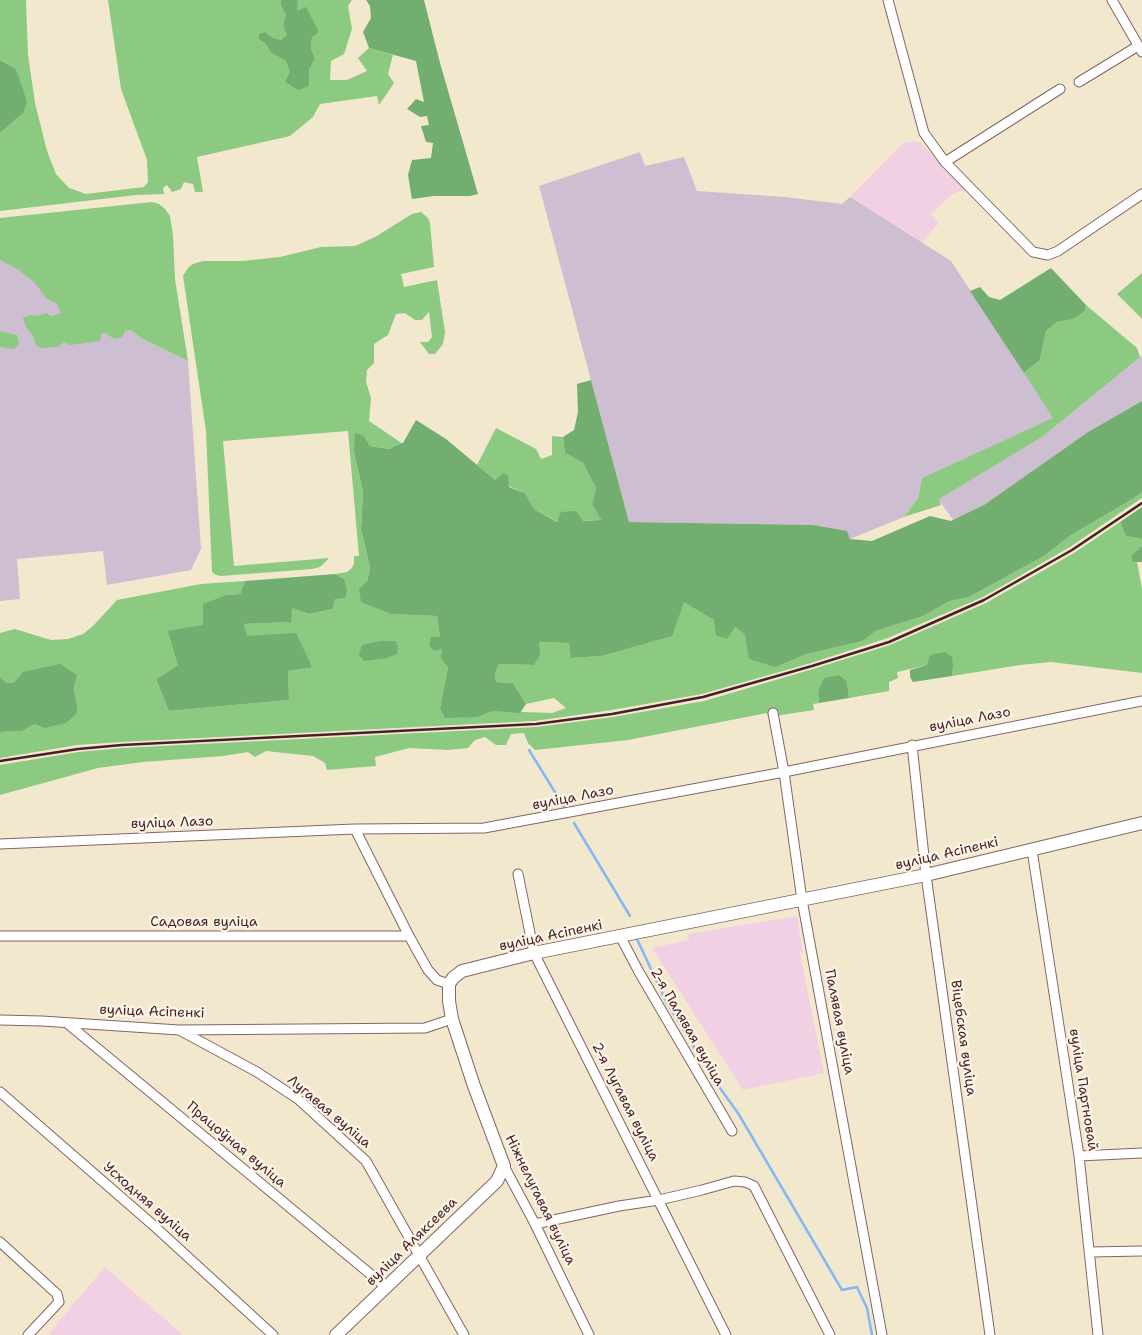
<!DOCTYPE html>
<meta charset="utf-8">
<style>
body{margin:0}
canvas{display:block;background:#f2e8ce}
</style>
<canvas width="1142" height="1335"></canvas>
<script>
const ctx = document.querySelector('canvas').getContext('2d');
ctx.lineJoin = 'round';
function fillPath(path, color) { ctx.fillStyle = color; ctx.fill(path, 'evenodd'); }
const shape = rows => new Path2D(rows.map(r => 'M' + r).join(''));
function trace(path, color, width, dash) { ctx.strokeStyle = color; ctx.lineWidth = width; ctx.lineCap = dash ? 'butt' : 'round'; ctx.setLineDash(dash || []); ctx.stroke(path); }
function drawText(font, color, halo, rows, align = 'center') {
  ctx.font = font + ' "Shantell Sans",sans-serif'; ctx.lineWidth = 4.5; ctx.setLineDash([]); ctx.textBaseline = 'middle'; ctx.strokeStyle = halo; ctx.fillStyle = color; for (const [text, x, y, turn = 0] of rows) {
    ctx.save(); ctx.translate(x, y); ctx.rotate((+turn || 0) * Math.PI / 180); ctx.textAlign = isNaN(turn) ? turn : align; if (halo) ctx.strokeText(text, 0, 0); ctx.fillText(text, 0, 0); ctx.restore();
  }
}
fillPath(shape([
 [904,142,920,142,965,190,954,193,931,214,939,223,921,243,850,197],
 [797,916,803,952,800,953,824,1073,743,1090,652,948,689,940,688,934],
 [105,1267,183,1335,51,1335,49,1333]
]), '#f1d0e4');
fillPath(shape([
 [640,152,645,166,684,157,697,191,785,197,842,204,850,197,951,261,1054,418,922,478,918,498,904,517,850,539,813,525,629,522,539,186],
 [0,239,143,339,188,361,201,549,191,570,107,585,103,551,17,559,20,599,0,601],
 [1142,355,1142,401,1088,432,984,505,954,521,938,499,1042,437]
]), '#cebed1');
fillPath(shape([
 [0,0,26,0,28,55,35,103,47,151,56,174,69,188,86,194,144,187,148,182,147,160,121,89,108,0,281,0,281,6,286,15,283,25,288,35,281,40,271,37,265,43,271,53,286,61,291,72,309,86,309,70,315,59,311,48,312,36,319,32,296,12,298,0,352,0,348,6,352,29,344,54,331,61,330,80,347,80,367,71,358,58,369,48,393,55,388,74,394,83,379,105,377,96,320,104,313,117,290,136,197,157,203,192,195,192,193,184,184,182,181,189,172,192,167,185,163,188,164,194,136,195,0,211,0,133,23,113,16,69,0,60],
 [152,202,159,204,165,209,170,216,173,235,175,279,188,361,143,339,130,330,125,331,122,337,114,339,106,333,102,333,100,341,70,345,64,342,58,347,41,348,36,345,32,334,26,327,23,318,30,315,38,316,46,313,52,316,61,313,57,304,46,298,35,283,19,270,0,260,0,218],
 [421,212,428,218,430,223,434,267,401,274,404,287,437,280,445,332,443,344,435,354,429,354,420,342,428,342,432,337,429,312,422,320,415,320,405,313,396,314,388,335,374,344,374,363,367,370,366,382,371,398,369,421,403,444,389,449,370,446,364,436,354,452,363,492,361,529,370,568,367,582,391,614,437,616,442,649,448,667,440,708,478,717,493,711,552,713,566,708,554,698,526,704,513,683,496,682,495,673,499,664,534,665,538,642,569,643,572,658,602,656,671,636,684,601,714,620,735,627,745,635,776,667,807,654,863,641,876,631,923,616,950,601,969,597,1044,556,1071,535,1131,500,1142,492,1142,498,1070,547,983,597,888,638,811,663,702,694,612,710,535,721,122,742,77,745,0,758,0,732,22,731,35,724,77,706,74,688,77,675,14,683,7,683,0,677,0,633,15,629,51,640,68,639,83,634,93,626,117,600,201,584,245,581,240,594,227,595,203,625,178,665,156,679,169,711,289,700,288,671,312,666,246,636,244,624,290,622,292,608,309,614,333,609,335,599,344,579,335,574,347,572,352,568,354,563,354,556,359,556,348,431,223,441,234,566,329,558,320,567,312,569,221,576,216,575,212,572,206,431,183,276,188,268,193,264,203,261,242,261,280,257,321,247,355,246,375,237,412,214],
 [1142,273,1142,319,1117,294],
 [1086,305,1137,348,1140,357,1042,437,939,499,941,505,904,517,918,498,922,478,1053,418,1024,373,1040,360,1046,331,1057,322,1074,319,1085,311],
 [0,331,17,335,19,344,14,349,0,347],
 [496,428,536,449,541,459,552,455,552,436,563,437,565,453,583,463,596,488,592,504,601,520,558,522,534,509,525,493,495,480,477,465],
 [1120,522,1126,536,1142,539,1142,546,1131,556,1132,562,1137,562,1142,589,1142,673,1051,662,1020,665,952,676,953,667,927,665,897,672,898,678,889,682,889,691,849,698,847,682,818,691,819,703,813,704,814,710,768,717,767,713,628,740,535,750,528,743,524,733,511,734,506,745,496,745,485,737,475,740,468,748,448,750,409,748,375,757,376,766,327,770,325,763,313,756,266,751,255,757,248,752,223,756,143,762,98,768,0,795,0,765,78,752,122,748,536,727,613,717,704,701,813,669,890,645,986,603,1074,553]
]), '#8cca81');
fillPath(shape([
 [281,0,298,0,297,11,306,7,319,32,312,37,311,48,315,59,309,70,309,86,298,90,285,82,290,72,286,61,271,53,265,43,259,39,259,34,265,32,271,37,281,40,287,35,283,25,286,15,281,6],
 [366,0,424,0,440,63,478,194,470,196,434,196,412,199,408,175,412,160,431,158,433,143,426,142,421,126,429,125,427,116,420,117,407,109,416,99,424,102,416,61,369,48,363,32,371,18,370,6],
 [0,60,16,69,27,102,23,113,0,133],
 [1051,268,1086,305,1085,311,1074,319,1057,322,1046,331,1040,360,1024,373,970,291,980,287,989,297,1000,300],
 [591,380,629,522,813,525,847,531,850,539,872,541,930,516,951,521,984,505,1088,432,1142,401,1142,492,1131,500,1071,535,1044,556,969,597,950,601,923,616,876,631,863,641,807,654,776,667,749,659,745,635,735,627,727,639,716,635,714,620,684,602,672,636,602,656,571,658,569,643,539,642,540,655,534,665,499,664,495,673,496,682,513,683,526,704,520,713,493,711,478,717,445,718,440,708,448,667,441,658,442,649,434,651,429,645,431,637,440,637,437,616,391,614,361,602,359,589,367,582,370,568,361,529,363,492,354,452,355,433,364,436,370,446,389,449,403,443,416,420,446,439,495,480,503,473,508,475,509,487,525,493,534,509,557,522,561,512,576,511,583,521,601,520,592,504,596,488,583,463,565,453,563,437,574,430,578,412,577,384],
 [1142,507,1142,539,1126,536,1120,522],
 [1142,546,1142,562,1132,562,1131,556],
 [335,574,344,579,347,590,345,598,335,599,333,609,309,614,292,608,291,622,244,624,247,636,296,633,312,667,288,671,289,700,169,711,156,679,178,665,168,631,203,625,203,604,227,595,240,594,245,581],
 [380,641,395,641,398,646,397,654,387,658,364,661,359,655,362,645],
 [945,652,952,657,953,667,952,676,913,682,910,677,910,670,927,665,930,655],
 [60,664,77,675,74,688,77,706,77,713,66,723,45,728,35,724,22,731,0,732,0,677,7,683,14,683,23,672],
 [839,675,847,682,849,698,819,703,818,692,824,678]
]), '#71ae6f');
trace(shape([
 [529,750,566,810],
 [574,823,630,916],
 [636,937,666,1001,712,1077,738,1113,842,1290,857,1287,867,1308,872,1335]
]), '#83b8f2', 2.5);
const street = shape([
 [888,0,924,133,945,162,1033,252,1048,255,1058,251,1142,194],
 [1112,0,1142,52],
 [1079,82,1138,46],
 [945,162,1060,89],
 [773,713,784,772,802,900,882,1335],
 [912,745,926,875,990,1335],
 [355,829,409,936,428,970,437,980,449,984],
 [0,844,355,829,484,828,784,772,1142,701],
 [1032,850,1079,1156,1098,1335],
 [518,874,534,953,726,1335],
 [0,936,409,936],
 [620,936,639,972,732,1131],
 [0,1020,42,1021,179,1030,425,1028,452,1019],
 [68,1024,386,1287],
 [181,1031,257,1072,298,1099,366,1161,464,1335],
 [0,1092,153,1225,273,1335],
 [1079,1156,1142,1153],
 [504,1166,535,1224,589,1335],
 [535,1224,619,1206,659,1200,702,1190,734,1181,745,1182,754,1186,830,1335],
 [0,1242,57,1294,59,1302,28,1335],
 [1091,1252,1142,1251]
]);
const secondary = shape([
 [336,1335,497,1181,504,1166,474,1086,452,1019,449,1001,449,984,453,978,462,971,534,953,926,875,1142,823]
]);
trace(street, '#856564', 11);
trace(secondary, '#856564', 14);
trace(street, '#fff', 9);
trace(secondary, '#fff', 12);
trace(shape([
 [0,761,78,749,122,745,536,724,612,714,703,697,812,666,889,642,984,600,1072,550,1142,503]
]), '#4a1f2b', 2.5);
drawText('14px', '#4a1f2b', '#fcf5e5', [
 ["вуліца Лазо",970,720,-11],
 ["вуліца Лазо",573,798,-11],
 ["вуліца Лазо",172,823,-2],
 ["вуліца Асіпенкі",947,854,-13],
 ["Садовая вуліца",204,922],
 ["вуліца Асіпенкі",551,936,-12],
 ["вуліца Асіпенкі",152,1012,2],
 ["Палявая вуліца",839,1022,79],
 ["2-я Палявая вуліца",687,1027,60],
 ["Віцебская вуліца",963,1038,82],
 ["вуліца Партновай",1083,1090,81],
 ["2-я Лугавая вуліца",625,1102,63],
 ["Лугавая вуліца",329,1112,40],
 ["Працоўная вуліца",236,1145,40],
 ["Ніжнелугавая вуліца",540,1200,64],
 ["Усходняя вуліца",147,1202,41],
 ["вуліца Аляксеева",412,1242,-44]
]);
</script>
